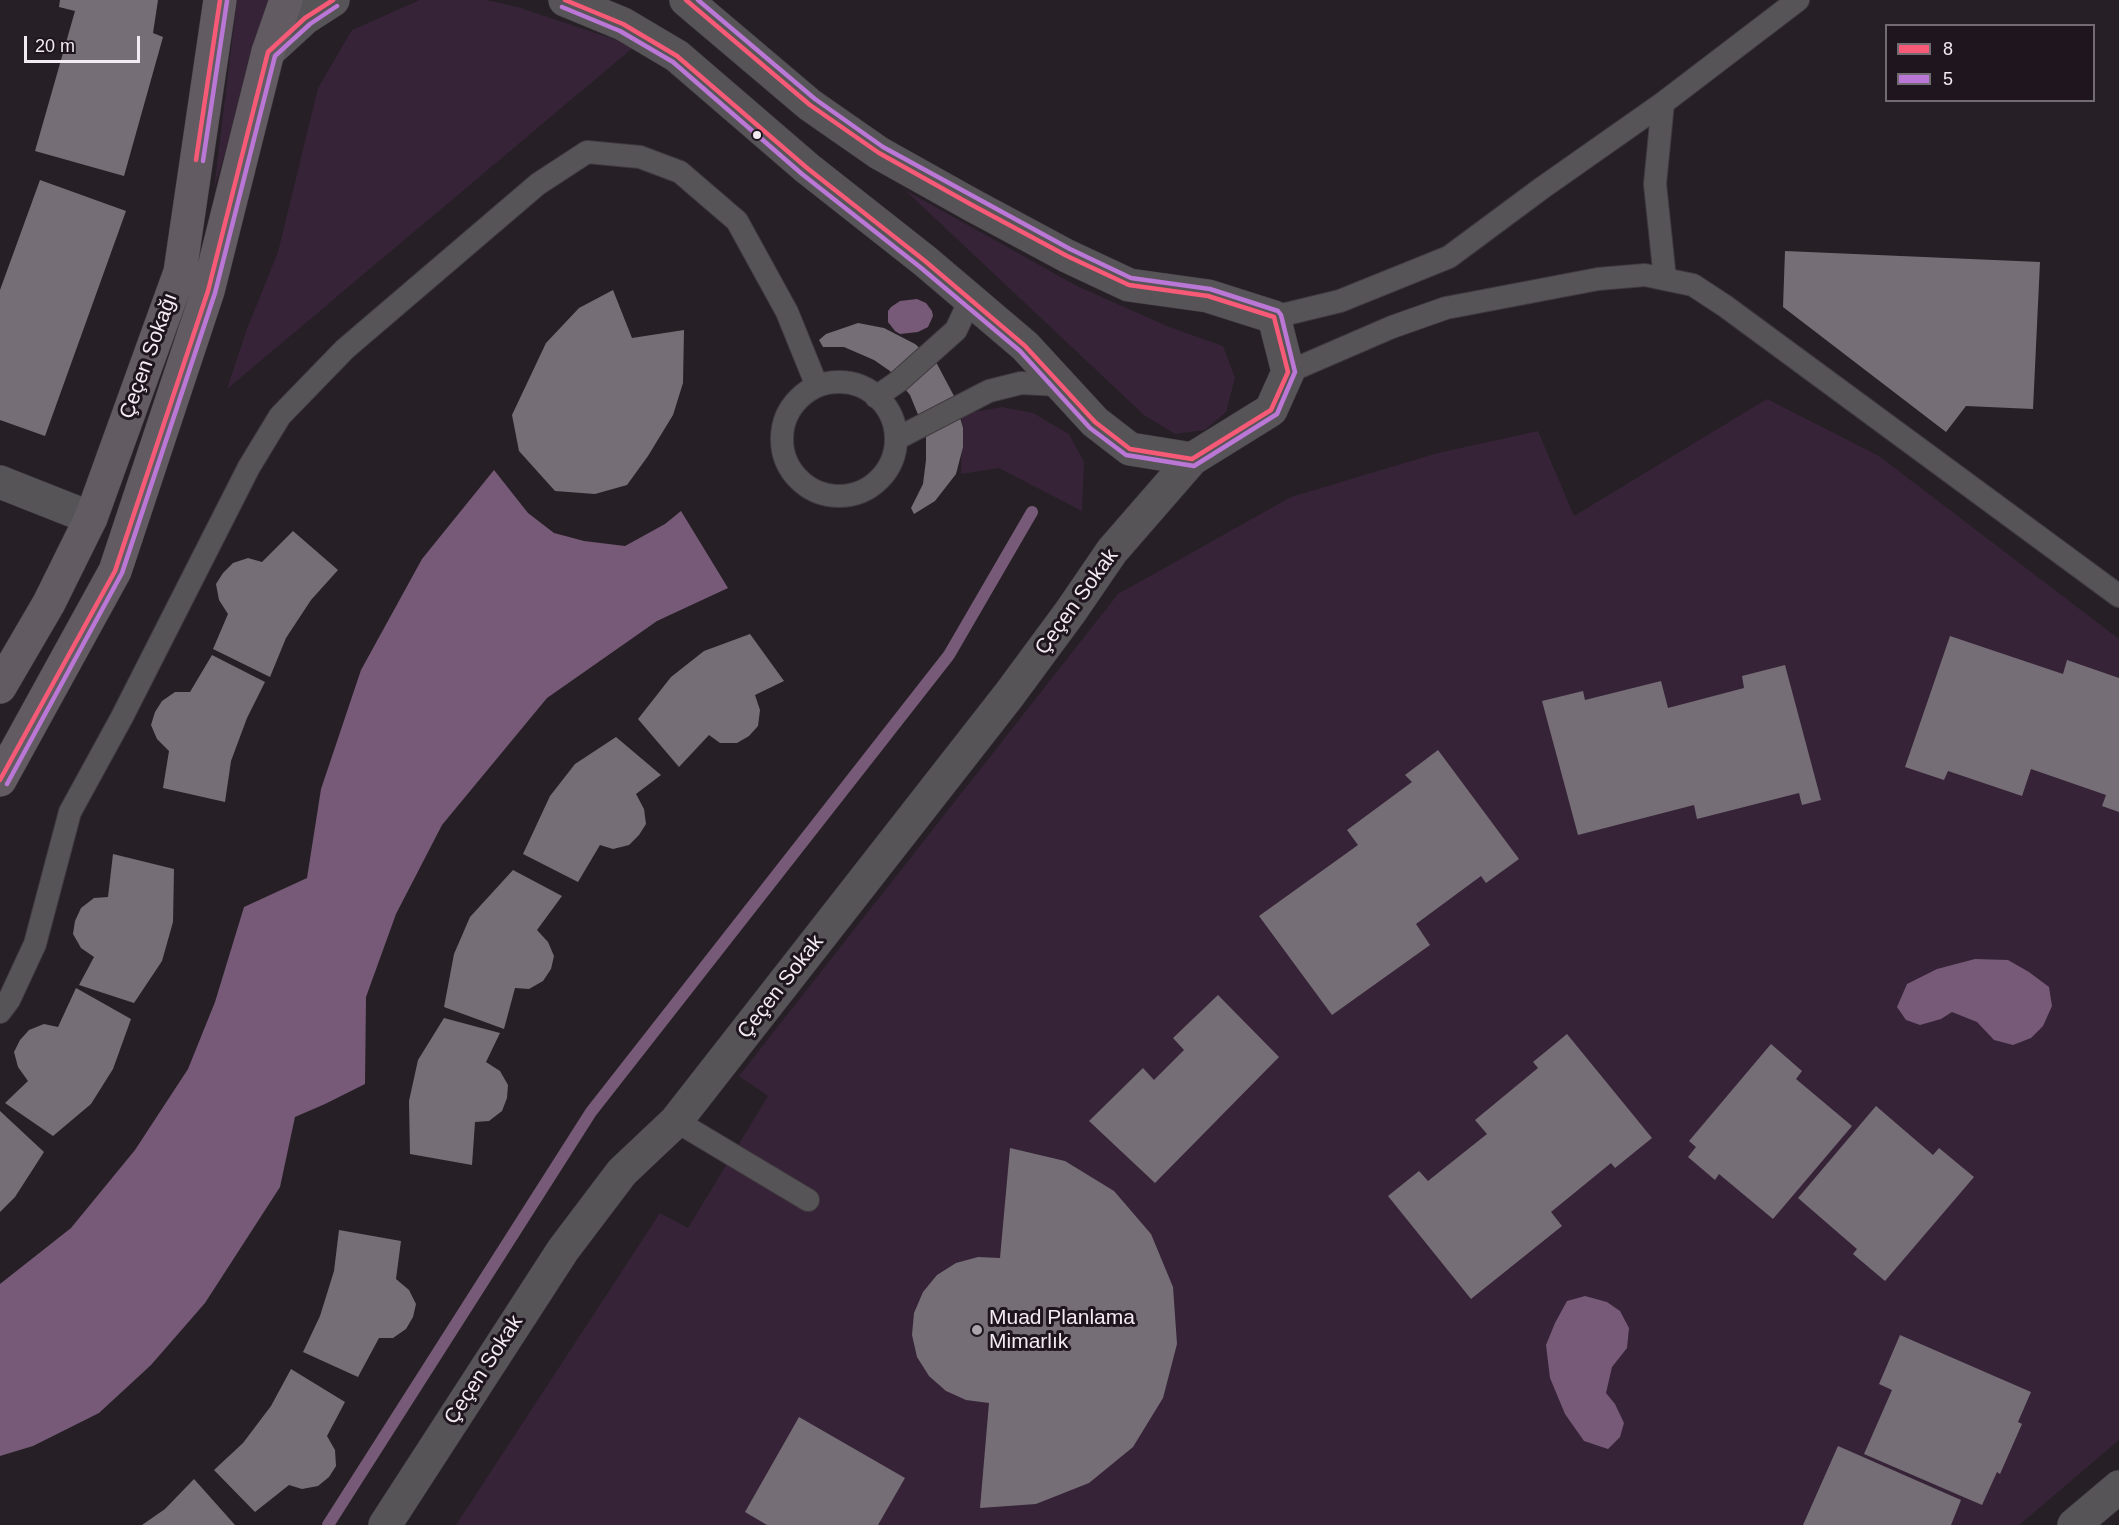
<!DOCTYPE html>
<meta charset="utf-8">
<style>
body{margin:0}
#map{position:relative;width:2119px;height:1525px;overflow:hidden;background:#262026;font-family:Arial,sans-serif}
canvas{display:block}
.legend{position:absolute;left:1885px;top:24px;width:210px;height:78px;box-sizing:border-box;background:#1e151e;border:2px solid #736b73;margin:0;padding:8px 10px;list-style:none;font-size:18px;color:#f2ebf2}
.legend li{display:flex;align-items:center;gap:12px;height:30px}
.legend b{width:30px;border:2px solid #736b73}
.scale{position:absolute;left:24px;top:36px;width:116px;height:27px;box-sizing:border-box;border:3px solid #f2ebf2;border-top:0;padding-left:8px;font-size:18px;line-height:21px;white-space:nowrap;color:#f2ebf2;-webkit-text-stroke:4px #1e151e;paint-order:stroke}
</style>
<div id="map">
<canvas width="2119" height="1525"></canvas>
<ul class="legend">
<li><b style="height:8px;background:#f75a77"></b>8</li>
<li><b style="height:8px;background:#ba77d6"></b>5</li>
</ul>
<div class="scale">20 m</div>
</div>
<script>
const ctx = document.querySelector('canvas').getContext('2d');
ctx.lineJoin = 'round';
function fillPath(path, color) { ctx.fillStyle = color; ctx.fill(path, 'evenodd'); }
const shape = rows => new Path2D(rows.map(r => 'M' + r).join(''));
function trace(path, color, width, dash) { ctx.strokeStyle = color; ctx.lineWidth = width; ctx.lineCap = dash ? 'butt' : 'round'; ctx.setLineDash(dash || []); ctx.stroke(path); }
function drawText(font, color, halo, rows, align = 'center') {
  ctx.font = font + ' Arial,sans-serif'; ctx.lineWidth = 6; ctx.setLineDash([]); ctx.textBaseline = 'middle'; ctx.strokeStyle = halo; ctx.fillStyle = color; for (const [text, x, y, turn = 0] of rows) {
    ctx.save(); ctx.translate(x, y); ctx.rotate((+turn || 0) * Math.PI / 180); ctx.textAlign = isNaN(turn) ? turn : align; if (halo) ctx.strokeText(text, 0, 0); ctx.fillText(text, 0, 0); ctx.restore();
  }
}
fillPath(shape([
 [237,0,271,0,214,189],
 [420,0,486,0,517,7,635,46,227,389,247,329,278,252,318,88,352,30],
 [905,190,1077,286,1169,327,1223,346,1235,378,1226,412,1205,430,1175,434,1144,415],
 [1767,399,1879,456,2119,639,2119,1440,2019,1525,456,1525,660,1213,688,1228,768,1096,739,1076,1118,594,1291,497,1438,453,1538,431,1574,516],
 [1002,407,1033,413,1069,434,1084,462,1082,511,999,468,961,474,962,414]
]), '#362337');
fillPath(shape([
 [917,299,926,303,932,311,933,316,928,327,918,332,900,334,895,331,888,322,888,311,891,307,900,301],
 [494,470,528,513,554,533,584,541,625,546,665,524,681,511,728,588,657,621,547,698,442,825,396,914,366,997,365,1084,325,1104,295,1117,280,1187,205,1303,151,1365,99,1413,33,1446,0,1456,0,1284,71,1228,135,1150,188,1069,215,1002,244,907,307,878,321,789,361,670,422,559],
 [1975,959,2008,960,2029,972,2049,987,2052,1006,2043,1026,2031,1038,2013,1045,1994,1040,1977,1022,1952,1012,1941,1019,1920,1025,1906,1020,1897,1007,1907,984,1937,969],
 [1585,1296,1607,1302,1620,1311,1629,1328,1627,1348,1612,1367,1606,1393,1615,1404,1624,1423,1620,1437,1608,1449,1584,1441,1565,1414,1550,1378,1546,1345,1555,1323,1567,1301]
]), '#765a77');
trace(shape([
 [328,1525,591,1112,949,655,1032,512]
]), '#765a77', 12);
fillPath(shape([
 [60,0,158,0,153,33,163,37,124,176,35,151,75,11,59,7],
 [40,180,126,211,45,436,0,420,0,290],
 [1785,251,2040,262,2033,409,1966,406,1946,432,1783,307],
 [613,290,632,338,684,330,683,383,673,415,648,456,627,485,595,494,555,491,519,451,512,415,546,343,579,308],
 [858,323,884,328,915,344,936,362,954,396,963,428,963,447,956,474,935,501,914,514,911,508,923,484,926,460,926,434,910,395,890,371,874,360,844,347,823,347,819,340,826,334],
 [293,531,338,570,311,600,286,638,270,677,213,649,228,614,219,600,216,584,223,573,233,563,248,558,262,562],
 [750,634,784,681,755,695,760,710,758,726,749,736,737,743,720,743,709,735,679,767,638,719,671,677,704,651],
 [1950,636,2063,674,2067,660,2119,678,2119,812,2102,806,2106,795,2031,769,2022,796,1948,771,1944,780,1905,767],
 [212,655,265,682,247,718,231,761,225,802,163,788,169,751,157,739,151,725,155,712,162,701,175,692,190,692],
 [1785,665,1821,800,1802,805,1799,793,1697,819,1694,805,1578,835,1542,701,1583,691,1585,700,1661,681,1668,708,1744,688,1742,676],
 [616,737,661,775,636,794,644,809,646,824,639,835,629,845,613,849,600,845,578,882,523,854,550,796,575,764],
 [1438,750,1519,859,1486,883,1481,876,1416,924,1430,945,1332,1015,1259,916,1358,845,1347,830,1412,782,1405,775],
 [113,854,174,869,173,922,162,961,134,1003,79,985,94,957,81,948,73,934,75,921,81,908,94,898,108,897],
 [513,870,562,896,537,930,548,942,554,956,551,969,543,981,529,989,515,988,504,1029,444,1007,454,954,470,917],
 [76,988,131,1019,113,1069,91,1104,53,1136,5,1103,28,1081,18,1067,14,1052,20,1040,29,1030,44,1024,58,1027],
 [1218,995,1279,1057,1155,1183,1089,1121,1143,1068,1154,1080,1184,1050,1173,1038],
 [444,1018,500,1033,486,1062,500,1071,508,1085,507,1098,502,1111,489,1121,475,1122,472,1165,410,1154,409,1101,418,1060],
 [1567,1034,1652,1138,1615,1168,1611,1163,1551,1212,1562,1226,1471,1299,1388,1196,1419,1171,1428,1181,1487,1134,1475,1120,1538,1068,1533,1062],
 [1771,1044,1802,1071,1796,1079,1852,1126,1773,1219,1719,1174,1715,1180,1688,1157,1696,1147,1689,1141],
 [1876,1106,1933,1155,1939,1148,1974,1177,1885,1281,1853,1254,1857,1249,1798,1198],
 [0,1111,44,1152,15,1197,0,1212],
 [1010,1148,1065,1161,1114,1191,1151,1234,1173,1287,1177,1344,1163,1398,1133,1447,1089,1483,1036,1504,980,1508,989,1403,966,1400,946,1391,929,1376,917,1357,912,1335,914,1313,923,1292,937,1275,956,1263,978,1257,1000,1258],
 [339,1230,401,1241,396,1279,409,1290,416,1304,413,1317,406,1329,393,1338,379,1338,358,1377,303,1352,320,1316,334,1271],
 [1900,1335,2031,1392,2018,1422,2022,1424,2000,1474,1997,1472,1982,1505,1864,1454,1892,1390,1879,1384],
 [291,1369,345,1402,327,1436,335,1450,336,1466,329,1477,318,1486,302,1489,289,1485,255,1512,214,1470,243,1443,271,1406],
 [799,1417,905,1478,878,1525,767,1525,745,1512],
 [1838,1446,1961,1500,1951,1525,1803,1525],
 [194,1479,235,1525,142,1525,165,1509]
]), '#766e76');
const lane = shape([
 [1663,103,1655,184,1665,279],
 [1274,317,1340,301,1449,257,1542,188,1663,103,1798,0],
 [1288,372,1392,327,1446,308,1598,279,1645,275,1693,285,1725,306,2119,596],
 '782 439a57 57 0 1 1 114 0a57 57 0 1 1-114 0Z',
 [876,397,899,381,956,330,970,300],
 [896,439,989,391,1021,383,1061,385],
 [0,1012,9,1000,35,944,70,812,122,717,249,467,280,416,345,349,538,184,587,152,640,157,680,172,737,221,787,312,817,386],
 [676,1121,808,1200]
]);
const street = shape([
 [565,0,623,24,677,56,807,168,925,261,1025,346,1095,422,1130,449,1192,459],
 [268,52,305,18,333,0],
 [0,482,91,518],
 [385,1525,563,1250,622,1172,676,1121,1009,695,1071,611,1112,551,1192,459,1271,410,1288,372,1274,317,1208,296,1129,285,1067,256,972,205,879,153,810,105,686,0],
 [2074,1525,2119,1487]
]);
const secondary = shape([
 [0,687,49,603,91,518,180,272,220,0],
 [0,780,115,571,208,291,268,52,286,0]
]);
trace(lane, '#403b40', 24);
trace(street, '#403b40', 34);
trace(secondary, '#403b40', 34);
trace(lane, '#575457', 22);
trace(street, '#575457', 33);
trace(secondary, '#625c62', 33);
trace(shape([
 [565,0,623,24,677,56,807,168,925,261,1025,346,1095,422,1130,449,1192,459,1271,410,1288,372,1274,317,1208,296,1129,285,1067,256,972,205,879,153,810,105,686,0],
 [196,160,220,0],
 [0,780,115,571,208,291,268,52,305,18,333,0]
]), '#f75a77', 4.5);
trace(shape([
 [562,7,620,31,673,62,802,174,920,267,1020,351,1090,428,1126,455,1194,466,1277,414,1295,372,1281,315,1278,311,1210,289,1131,278,1070,249,883,147,815,99,698,0],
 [203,161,227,1],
 [7,784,122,573,215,293,275,56,310,24,337,6]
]), '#ba77d6', 4.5);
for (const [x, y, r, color] of [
 [757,135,5,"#f2ebf2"],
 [977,1330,6,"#aba4ab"]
]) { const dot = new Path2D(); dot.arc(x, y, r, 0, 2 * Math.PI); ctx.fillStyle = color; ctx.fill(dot); trace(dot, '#1e151e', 2); }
drawText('21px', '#f2ebf2', '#1e151e', [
 ["Çeçen Sokağı",149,356,-70],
 ["Çeçen Sokak",1077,602,-54],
 ["Çeçen Sokak",781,987,-52],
 ["Çeçen Sokak",484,1370,-57]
]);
drawText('21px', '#f2ebf2', '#1e151e', [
 ["Muad Planlama",989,1318],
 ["Mimarlık",989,1342]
], 'left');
</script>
